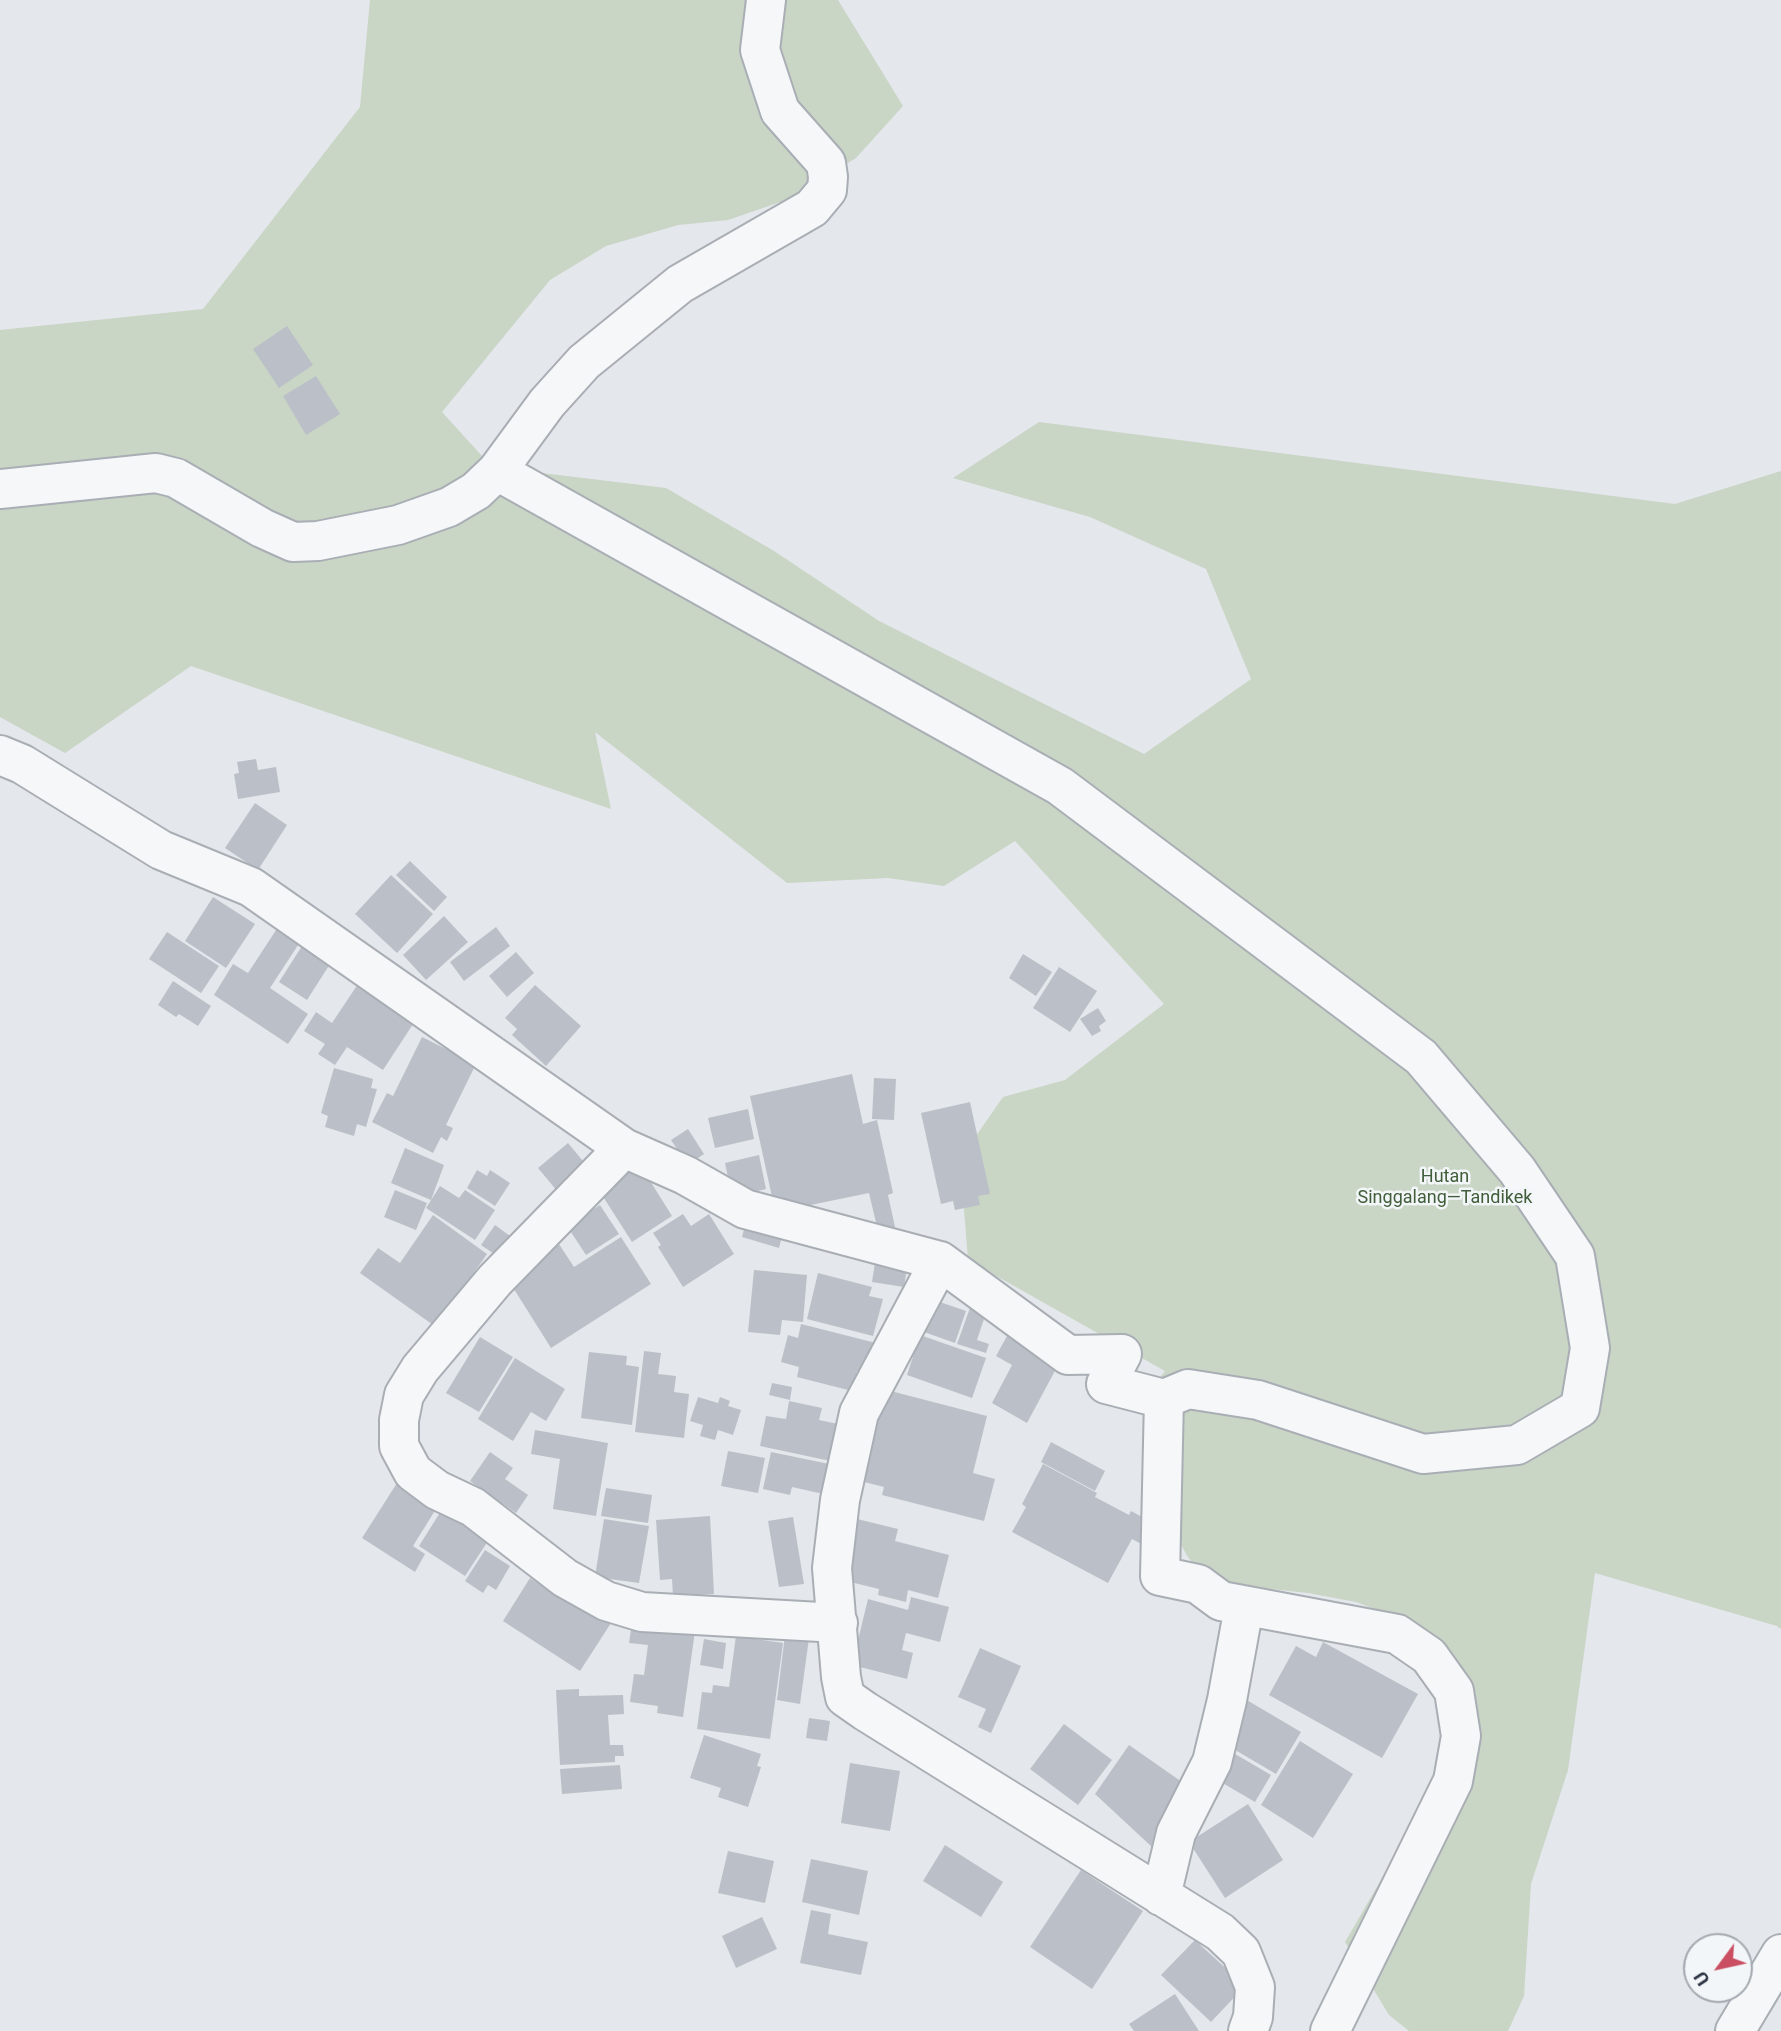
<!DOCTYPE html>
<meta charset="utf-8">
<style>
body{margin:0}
#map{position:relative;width:1781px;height:2031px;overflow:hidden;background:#e4e7eb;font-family:Roboto,sans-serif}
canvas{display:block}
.north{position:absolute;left:1683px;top:1933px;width:70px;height:70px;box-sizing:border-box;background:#f3f6f8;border:2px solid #a3a9b0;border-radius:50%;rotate:237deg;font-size:19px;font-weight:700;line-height:28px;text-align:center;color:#2c3543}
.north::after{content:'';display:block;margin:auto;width:24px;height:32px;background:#ca4f63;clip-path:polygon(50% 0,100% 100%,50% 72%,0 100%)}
</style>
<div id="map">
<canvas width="1781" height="2031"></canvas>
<div class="north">U</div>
</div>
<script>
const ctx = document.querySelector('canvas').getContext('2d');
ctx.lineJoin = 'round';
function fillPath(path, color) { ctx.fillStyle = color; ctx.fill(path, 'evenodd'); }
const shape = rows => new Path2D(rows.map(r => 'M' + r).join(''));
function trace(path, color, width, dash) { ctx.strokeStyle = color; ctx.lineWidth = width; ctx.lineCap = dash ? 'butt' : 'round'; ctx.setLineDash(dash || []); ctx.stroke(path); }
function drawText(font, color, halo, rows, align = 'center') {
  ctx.font = font + ' Roboto,sans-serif'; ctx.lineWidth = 5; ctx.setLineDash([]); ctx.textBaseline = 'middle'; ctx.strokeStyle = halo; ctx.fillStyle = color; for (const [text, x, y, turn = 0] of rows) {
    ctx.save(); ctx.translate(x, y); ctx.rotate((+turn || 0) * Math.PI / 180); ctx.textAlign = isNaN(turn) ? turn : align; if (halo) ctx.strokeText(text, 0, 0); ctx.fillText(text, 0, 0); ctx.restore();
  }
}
fillPath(shape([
 [370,0,838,0,903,106,856,158,789,199,728,220,678,225,606,246,550,280,442,412,492,467,666,488,774,551,879,621,1144,754,1251,679,1206,569,1090,517,953,478,1039,422,1675,504,1781,471,1781,1629,1777,1626,1595,1573,1568,1770,1531,1884,1524,1996,1508,2031,1409,2031,1389,2015,1345,1942,1439,1780,1450,1697,1383,1612,1356,1602,1308,1593,1225,1584,1201,1574,1188,1557,1170,1525,1157,1381,1165,1371,968,1260,960,1159,1003,1097,1065,1080,1164,1004,1015,841,944,886,888,878,787,883,595,732,611,809,191,666,65,753,0,717,0,330,203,309,360,107]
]), '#c9d5c5');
fillPath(shape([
 [287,326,313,365,279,388,253,349],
 [316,376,340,414,306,435,283,396],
 [256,759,258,770,276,767,280,792,238,799,234,774,239,773,237,762],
 [255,803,287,825,258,870,225,848],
 [410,861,447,897,434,911,396,875],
 [391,875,433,914,397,953,355,914],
 [213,897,255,924,226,968,185,941],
 [444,916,468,942,426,980,403,955],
 [280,924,302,939,270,988,308,1014,288,1044,214,995,233,964,248,973],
 [496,927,510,946,464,981,450,962],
 [167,932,219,966,201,993,149,959],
 [302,946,330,964,307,1000,279,982],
 [516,952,534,973,507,997,489,976],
 [1023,954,1052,972,1036,996,1009,978],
 [1059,967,1097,991,1070,1032,1033,1008],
 [173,981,211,1006,198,1026,179,1014,176,1017,158,1005],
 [360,981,417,1018,383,1070,347,1047,335,1065,318,1054,325,1044,304,1031,316,1012,332,1023],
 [535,985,581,1026,546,1066,512,1035,517,1029,505,1018],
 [1098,1008,1106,1021,1099,1026,1101,1031,1092,1036,1080,1019],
 [422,1037,476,1064,446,1125,453,1128,447,1141,441,1137,433,1153,372,1122,387,1093,393,1096],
 [334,1068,373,1079,371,1088,377,1089,366,1127,357,1124,354,1136,325,1127,328,1116,321,1113],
 [852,1074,863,1124,877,1120,893,1193,888,1195,895,1227,878,1231,869,1193,791,1209,774,1206,750,1096],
 [874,1078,896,1079,894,1120,872,1119],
 [970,1102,990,1194,978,1196,980,1205,955,1210,953,1201,941,1204,921,1113],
 [748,1109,754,1139,715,1148,708,1118],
 [688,1129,704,1154,688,1165,671,1140],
 [568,1143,592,1172,563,1198,538,1168],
 [405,1148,444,1165,431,1200,391,1183],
 [759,1155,766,1189,732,1197,725,1163],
 [631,1165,642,1168,672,1216,632,1242,602,1195,614,1187,609,1179],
 [477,1170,487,1176,490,1170,510,1183,495,1206,467,1188],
 [440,1186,459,1198,465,1190,495,1210,475,1240,426,1208],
 [395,1190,427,1203,416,1230,384,1217],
 [600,1205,619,1234,586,1255,567,1226],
 [683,1214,691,1226,709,1214,734,1254,683,1287,658,1247,661,1245,653,1233],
 [433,1215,487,1254,436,1327,360,1273,378,1248,400,1263],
 [747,1218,782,1236,779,1248,742,1237],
 [495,1225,517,1241,503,1260,481,1245],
 [621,1237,651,1284,551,1348,507,1278,555,1238,574,1267],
 [875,1262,907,1268,904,1287,872,1282],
 [754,1270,807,1275,803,1322,782,1320,780,1335,748,1332],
 [818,1273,872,1287,869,1296,883,1299,873,1336,807,1319],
 [934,1300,966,1311,955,1343,924,1332],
 [971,1305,987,1310,977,1340,989,1344,986,1353,957,1344],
 [801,1324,880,1344,872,1376,857,1371,852,1391,797,1377,799,1367,781,1362,788,1335,798,1338],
 [1012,1327,1064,1354,1027,1423,992,1403,1012,1365,996,1356],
 [920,1335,986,1358,972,1398,907,1375],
 [480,1337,513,1357,479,1412,446,1393],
 [644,1351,661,1353,658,1374,676,1376,674,1392,689,1394,684,1438,635,1432],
 [589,1352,627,1356,626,1365,639,1367,632,1425,581,1418],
 [515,1358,565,1389,546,1421,531,1412,513,1441,478,1419],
 [772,1383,792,1387,790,1400,769,1395],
 [883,1389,987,1416,973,1473,995,1479,984,1521,882,1495,884,1487,860,1481],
 [698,1397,718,1403,720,1397,730,1401,728,1406,741,1410,733,1435,718,1430,715,1440,700,1436,703,1425,690,1421],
 [789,1401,822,1408,819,1420,843,1425,835,1462,760,1446,766,1416,786,1419],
 [535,1430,608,1443,596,1516,553,1509,560,1459,531,1454],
 [1051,1442,1105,1471,1095,1491,1041,1462],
 [728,1451,765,1458,758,1493,721,1486],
 [490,1452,513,1468,505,1479,528,1495,516,1513,502,1503,498,1509,473,1492,477,1486,470,1481],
 [771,1452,834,1465,828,1495,792,1487,790,1495,763,1489],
 [1043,1464,1097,1493,1095,1497,1129,1515,1131,1511,1159,1526,1147,1547,1132,1539,1108,1583,1012,1532,1026,1507,1022,1504],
 [397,1483,436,1509,413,1546,425,1554,415,1572,362,1538],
 [606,1488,652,1495,648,1523,601,1516],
 [441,1511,488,1541,465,1576,419,1546],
 [710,1516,714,1594,673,1596,672,1579,660,1580,656,1520],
 [793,1517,804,1584,779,1587,768,1521],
 [604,1519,649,1526,639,1583,595,1577],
 [857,1519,898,1529,895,1541,949,1555,938,1598,908,1590,906,1602,878,1595,879,1589,842,1580],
 [485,1550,510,1566,496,1590,488,1585,483,1593,465,1581],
 [530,1578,572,1605,577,1597,613,1620,580,1671,503,1621],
 [911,1597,949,1607,940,1642,906,1633,902,1650,913,1653,907,1679,852,1665,868,1599,908,1610],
 [632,1623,695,1631,683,1717,657,1713,658,1706,630,1702,634,1674,644,1675,648,1645,629,1643],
 [785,1635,809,1638,800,1704,777,1700],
 [736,1636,783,1643,770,1739,697,1729,702,1692,712,1693,713,1685,729,1687],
 [704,1639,726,1643,723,1669,700,1665],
 [1323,1642,1418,1694,1382,1758,1269,1695,1296,1646,1316,1657],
 [980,1648,1021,1666,991,1733,978,1727,986,1709,958,1697],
 [579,1689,579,1696,623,1695,624,1714,608,1715,610,1745,623,1745,624,1756,615,1756,615,1762,560,1765,556,1690],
 [1245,1699,1301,1732,1276,1774,1220,1741],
 [809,1718,830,1721,827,1741,806,1738],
 [1064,1724,1112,1760,1078,1805,1030,1769],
 [704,1735,761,1754,757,1766,761,1767,748,1807,718,1797,721,1788,690,1778],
 [1300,1741,1353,1774,1313,1838,1261,1805],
 [1129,1745,1192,1789,1152,1847,1095,1794],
 [1225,1748,1271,1775,1255,1802,1209,1775],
 [850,1763,900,1771,890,1831,841,1823],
 [620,1765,622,1789,562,1794,560,1769],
 [1248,1804,1283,1860,1225,1898,1189,1842],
 [945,1845,1003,1882,981,1917,923,1881],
 [728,1851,774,1861,765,1903,718,1893],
 [811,1859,868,1871,859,1915,802,1902],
 [1081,1870,1143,1911,1092,1989,1030,1947],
 [811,1910,831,1914,828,1934,868,1942,861,1975,800,1963],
 [762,1917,777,1949,736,1968,722,1936],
 [1195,1940,1245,1986,1211,2022,1161,1975],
 [1175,1994,1199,2031,1134,2031,1129,2024]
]), '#bbc0c8');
const minor = shape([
 [497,471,1060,786,1421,1057,1517,1170,1575,1256,1590,1348,1580,1408,1517,1445,1423,1454,1258,1400,1188,1389,1164,1399],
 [0,489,156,473,176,478,262,528,293,542,318,541,398,525,449,507,476,491,497,471,547,403,584,362,680,284,812,208,827,190,828,177,826,163,780,111,760,50,766,0],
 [0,755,22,764,161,850,251,887,624,1148,685,1175,745,1209,940,1261,1068,1355,1122,1354,1106,1384,1164,1399,1160,1576,1198,1584,1221,1601,1397,1634,1429,1656,1454,1691,1461,1736,1453,1781,1330,2031],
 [624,1148,495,1280,420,1369,404,1395,399,1420,399,1446,413,1472,437,1490,473,1507,565,1578,606,1601,642,1612,838,1623],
 [940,1261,859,1413,840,1500,832,1568,841,1677,845,1697,865,1711,1220,1932,1241,1952,1255,1987,1253,2017,1248,2031],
 [1161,1896,1176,1833,1212,1762,1227,1700,1244,1607],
 [1735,2031,1781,1954]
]);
trace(minor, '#a9aeb5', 42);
trace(minor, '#f6f7f9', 38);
drawText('18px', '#415e3a', '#f3f6f8', [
 ["Hutan",1445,1177],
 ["Singgalang—Tandikek",1445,1198]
]);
</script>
